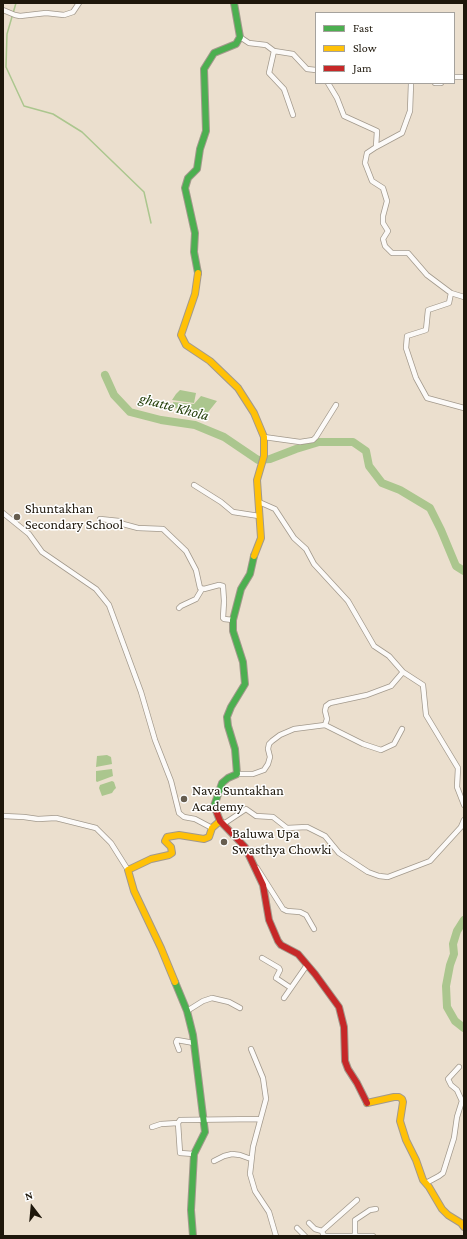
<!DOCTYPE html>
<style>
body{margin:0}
#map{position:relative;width:467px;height:1239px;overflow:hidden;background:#ebdfce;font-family:"Crimson Pro",serif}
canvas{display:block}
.frame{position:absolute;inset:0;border:4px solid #1e170b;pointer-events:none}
.legend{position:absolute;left:315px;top:12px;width:140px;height:72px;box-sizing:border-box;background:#fff;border:1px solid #a5a29d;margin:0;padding:5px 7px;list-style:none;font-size:12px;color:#1e170b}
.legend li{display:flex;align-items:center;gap:8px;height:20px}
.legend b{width:20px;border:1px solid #a5a29d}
.north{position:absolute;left:12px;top:1187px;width:40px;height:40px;-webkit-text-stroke:3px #fff;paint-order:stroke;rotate:344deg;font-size:11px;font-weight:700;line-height:16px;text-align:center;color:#1e170b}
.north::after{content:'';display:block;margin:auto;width:14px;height:18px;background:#1e170b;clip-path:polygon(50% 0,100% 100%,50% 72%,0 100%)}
</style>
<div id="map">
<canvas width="467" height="1239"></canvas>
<div class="frame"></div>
<ul class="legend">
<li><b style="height:5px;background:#4caf50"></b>Fast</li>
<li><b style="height:5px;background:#ffc107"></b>Slow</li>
<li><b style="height:5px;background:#c62828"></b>Jam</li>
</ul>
<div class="north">N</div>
</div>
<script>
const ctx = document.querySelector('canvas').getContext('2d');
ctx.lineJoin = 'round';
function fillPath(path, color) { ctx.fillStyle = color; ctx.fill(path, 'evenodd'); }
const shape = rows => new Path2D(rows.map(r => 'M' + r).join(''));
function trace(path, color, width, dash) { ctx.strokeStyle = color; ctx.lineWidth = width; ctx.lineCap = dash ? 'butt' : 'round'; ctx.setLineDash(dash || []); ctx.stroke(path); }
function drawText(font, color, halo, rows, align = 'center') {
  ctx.font = font + ' "Crimson Pro",serif'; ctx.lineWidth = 3; ctx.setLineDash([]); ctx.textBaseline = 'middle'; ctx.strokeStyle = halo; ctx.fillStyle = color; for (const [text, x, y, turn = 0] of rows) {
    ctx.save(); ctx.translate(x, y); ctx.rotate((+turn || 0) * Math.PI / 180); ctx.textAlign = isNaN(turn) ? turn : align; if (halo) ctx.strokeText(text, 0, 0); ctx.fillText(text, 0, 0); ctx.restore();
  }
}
fillPath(shape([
 [180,390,196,393,194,403,172,400,176,394],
 [201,396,217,401,205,416,196,412,194,415,186,415,174,407,173,402,194,404],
 [107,755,111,757,112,764,96,767,97,756],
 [112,769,113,776,97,782,96,781,96,771],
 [112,781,114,782,116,788,114,790,112,793,102,796,99,788,100,785]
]), '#abc68e');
trace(shape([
 [16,3,7,34,6,67,24,106,53,114,82,132,144,192,151,223]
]), '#abc68e', 1.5);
trace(shape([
 [105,375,114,395,130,412,161,420,195,425,224,437,258,460,270,459,296,449,319,442,353,442,366,451,369,466,382,483,400,490,430,508,441,530,456,566,464,571],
 [464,920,457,931,453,944,454,954,450,965,446,986,447,1007,455,1021,464,1028]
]), '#abc68e', 8);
const street = shape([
 [3,10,15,15,20,16,46,13,64,15,73,12,79,3],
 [240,37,249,43,266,45,274,51,293,54,307,69,316,70],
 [274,51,269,73,284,89,293,115],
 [454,77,464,77],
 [328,83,337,98,344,116,377,131,376,147,367,153,365,163,372,181,383,188,387,201,383,216,383,223,388,231,383,239,385,246,392,253,408,253,427,275,451,293,464,297],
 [435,83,441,83],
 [376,147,402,133,410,111,411,83],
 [451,293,449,303,428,310,426,330,407,336,406,348,416,378,427,398,464,408],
 [264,437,300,442,313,440,316,437,336,405],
 [194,485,221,502,233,512,259,516],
 [259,502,275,509,294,538,306,549,314,564,348,601,374,646,389,656,403,672,423,685,426,715,458,768,457,787,464,805],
 [3,513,29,534,42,552,96,589,109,605,141,692,155,740,171,781,179,813,184,817,195,819,212,828],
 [100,519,119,521,123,524,138,528,163,529,186,551,196,570,200,588,204,589,219,585,223,586,224,601,223,618,224,619,233,620],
 [179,608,181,606,196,599,202,589],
 [325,725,327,719,325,711,326,706,330,703,367,695,391,686,403,672],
 [237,774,253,774,264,770,268,764,270,757,268,749,269,744,272,741,280,735,294,729,325,725,363,744,381,750,394,744,402,729],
 [3,816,24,817,38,819,56,818,96,828,111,843,128,870],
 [221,822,225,823,246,809,256,816,273,817,287,828,307,827,325,836,339,853,368,872,379,876,388,877,430,861,461,827,464,820],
 [257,868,283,909,287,911,300,912,306,915,314,929],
 [262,958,279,968,280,970,276,978,291,988],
 [284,998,307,965],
 [187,1011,203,1001,212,998,229,1002,240,1008],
 [251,1049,263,1078,266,1099,253,1147,250,1174,255,1191,269,1212,276,1236],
 [179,1050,176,1042,177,1040,194,1043],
 [178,1123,180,1153,194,1154],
 [152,1127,161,1124,178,1123,180,1120,260,1119],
 [214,1161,224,1156,232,1154,240,1155,251,1159],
 [426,1183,439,1176,443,1173,454,1138,457,1117,462,1101,457,1090,451,1085,448,1079,459,1067],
 [309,1223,315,1229,322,1231,323,1234,325,1236,373,1236],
 [297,1228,305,1236],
 [322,1231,357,1200],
 [355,1236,355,1220,370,1210,376,1209]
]);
const fast = shape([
 [198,273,194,252,195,233,185,188,188,178,197,169,200,149,206,131,204,69,214,53,236,44,240,37,234,3],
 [215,808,214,806,222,783,228,778,237,774,235,749,228,726,227,717,231,707,245,684,243,662,233,631,233,620,241,589,250,574,254,556],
 [175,982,187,1011,193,1035,205,1132,194,1154,191,1210,193,1236]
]);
const slow = shape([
 [198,273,195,294,181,335,186,345,210,361,238,388,254,413,264,437,264,456,257,480,261,538,254,556],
 [175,982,161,948,134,891,128,870,151,859,169,855,172,853,171,847,165,841,167,837,179,835,204,839,209,837,212,828,220,821],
 [367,1103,394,1097,399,1097,402,1099,403,1102,400,1121,406,1140,416,1160,423,1180,429,1187,442,1209,448,1215,461,1223,464,1227]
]);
const jam = shape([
 [215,808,220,821,245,847,263,885,269,920,278,941,281,945,298,954,315,974,339,1007,344,1027,345,1061,348,1069,357,1083,367,1103]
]);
trace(street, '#a2998c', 6);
trace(fast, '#a2998c', 8);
trace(slow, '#a2998c', 8);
trace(jam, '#a2998c', 8);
trace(street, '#fcfaf8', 4.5);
trace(fast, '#4caf50', 6);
trace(slow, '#ffc107', 6);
trace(jam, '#c62828', 6);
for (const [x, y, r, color] of [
 [17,517,4,"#665d4f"],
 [184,799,4,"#665d4f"],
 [224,842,4,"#665d4f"]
]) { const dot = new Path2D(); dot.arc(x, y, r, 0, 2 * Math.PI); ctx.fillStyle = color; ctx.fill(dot); trace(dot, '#fff', 1.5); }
drawText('14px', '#1e170b', '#fff', [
 ["Shuntakhan",25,509],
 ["Secondary School",25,525],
 ["Nava Suntakhan",192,791],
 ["Academy",192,807],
 ["Baluwa Upa",232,834],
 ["Swasthya Chowki",232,850]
], 'left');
drawText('italic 15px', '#233f0a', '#fff', [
 ["ghatte Khola",174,407,15]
]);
</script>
